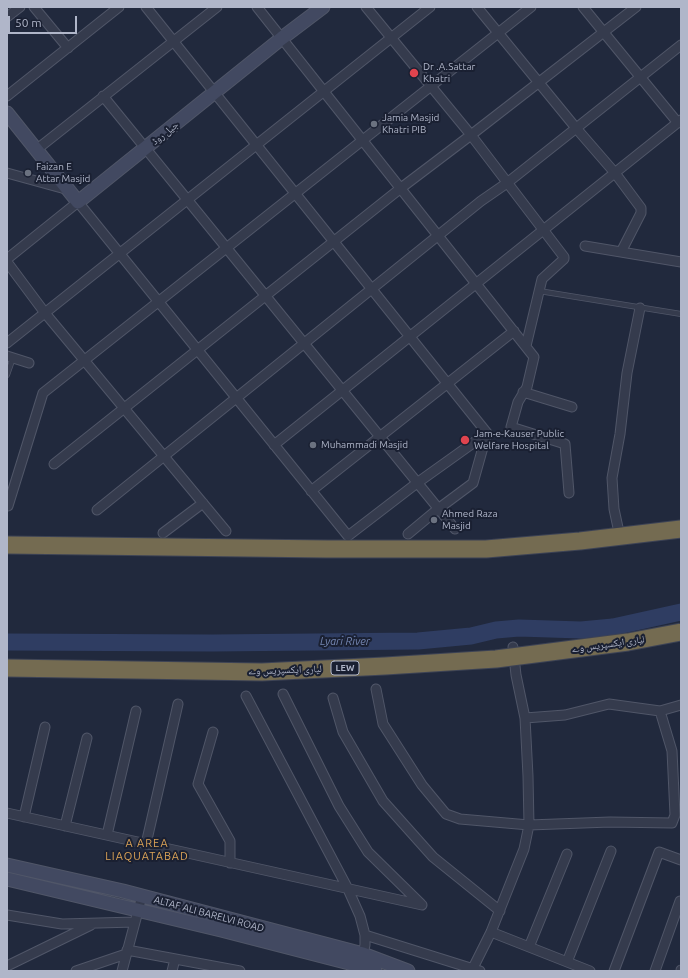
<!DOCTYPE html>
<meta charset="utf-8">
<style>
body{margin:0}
#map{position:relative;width:688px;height:978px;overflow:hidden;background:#21293d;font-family:Ubuntu,sans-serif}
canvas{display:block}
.frame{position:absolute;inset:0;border:8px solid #b0b6c9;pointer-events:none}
.scale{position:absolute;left:8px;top:16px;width:69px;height:18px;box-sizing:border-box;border:2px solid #b0b6c9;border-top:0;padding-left:5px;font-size:12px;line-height:14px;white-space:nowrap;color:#b0b6c9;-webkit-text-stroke:3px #1a2032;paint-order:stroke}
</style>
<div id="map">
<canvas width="688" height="978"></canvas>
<div class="frame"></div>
<div class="scale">50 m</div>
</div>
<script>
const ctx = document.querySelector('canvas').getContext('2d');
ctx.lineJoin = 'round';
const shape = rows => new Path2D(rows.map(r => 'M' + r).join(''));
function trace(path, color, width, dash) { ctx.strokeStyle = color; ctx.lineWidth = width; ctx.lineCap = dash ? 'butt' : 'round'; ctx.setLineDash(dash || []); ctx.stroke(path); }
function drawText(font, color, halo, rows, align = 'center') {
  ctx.font = font + ' Ubuntu,"Noto Naskh Arabic",sans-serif'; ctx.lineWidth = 4; ctx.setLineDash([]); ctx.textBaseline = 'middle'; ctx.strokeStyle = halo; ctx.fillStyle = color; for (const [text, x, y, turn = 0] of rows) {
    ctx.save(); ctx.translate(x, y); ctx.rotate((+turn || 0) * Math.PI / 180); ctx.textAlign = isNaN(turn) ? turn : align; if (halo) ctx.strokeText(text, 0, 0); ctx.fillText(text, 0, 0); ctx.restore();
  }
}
trace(shape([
 [7,642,212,643,418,641,471,636,496,630,519,628,581,630,613,627,681,612]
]), '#2f3d62', 17);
const lane = shape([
 [539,291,681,314],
 [7,375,13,358]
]);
const street = shape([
 [34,7,68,48],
 [146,7,487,433],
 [257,7,534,357,527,387,518,402,511,427,565,444,569,493],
 [366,7,471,135,564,257,564,259,542,279,526,346],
 [477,7,576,128,615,173,641,208,641,213,621,252],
 [583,7,678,123],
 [7,17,20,7],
 [7,96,119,7],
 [103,96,455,529],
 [36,150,217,7],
 [7,173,69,190],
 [585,246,681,262],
 [7,259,78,202,348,536,417,483,487,433],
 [7,262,45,313,226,531],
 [7,343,430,7],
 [7,356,29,363],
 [523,392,572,407],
 [274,445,681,120],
 [54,464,401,188,471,135,636,7],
 [311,491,514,331],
 [8,506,43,393,531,7],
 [97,510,481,201,507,183,681,45],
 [163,533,203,503],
 [408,534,438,509,473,483,487,433],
 [620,537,614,509,612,478,620,434,627,373,640,308],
 [376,689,383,724,422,785,446,814,460,819,529,825,610,822,672,823,675,815,672,751,660,711],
 [283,694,339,806,368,852,421,904],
 [246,696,347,887,360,916,365,935,365,945,363,954,354,971],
 [333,698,343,732,383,801,433,857,500,911],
 [525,718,565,715,609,704,660,711,681,705],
 [213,732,198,784,230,841,230,863],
 [7,813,422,905],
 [24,817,45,727],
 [65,826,87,738],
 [107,835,136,711],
 [146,844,178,704],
 [7,915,62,924,135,922],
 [491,932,590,971],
 [365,935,480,971],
 [529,947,567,854],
 [127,950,240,971],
 [567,962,611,851],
 [7,966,91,925],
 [473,968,491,932,524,849,529,825,528,776,525,718,516,675,513,647],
 [76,971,126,954],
 [122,971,142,896],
 [172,971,175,959],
 [614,971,659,852,681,860],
 [655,971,680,901],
 [681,971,681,970]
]);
const secondary = shape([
 [7,113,78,202,282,38,323,7],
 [7,865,123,891,363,954,408,971],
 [7,879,221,930,357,965,375,971]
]);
const highway = shape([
 [7,545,327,549,486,549,580,541,681,529]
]);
trace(lane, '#505668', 6);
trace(street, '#505668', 11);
trace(secondary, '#505668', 15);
trace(highway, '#3d4355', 19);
trace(lane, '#353b4d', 4.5);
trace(street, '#353b4d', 9);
trace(secondary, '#424961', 13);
trace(highway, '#746b51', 17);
const highwayBridge = shape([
 [7,668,262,672,385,666,496,659,628,642,681,632]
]);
trace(highwayBridge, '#3d4355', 19, []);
trace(highwayBridge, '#746b51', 17);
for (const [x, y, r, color] of [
 [414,73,5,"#e0444e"],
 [374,124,4,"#6b7280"],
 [28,173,4,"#6b7280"],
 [465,440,5,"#e0444e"],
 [313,445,4,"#6b7280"],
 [434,520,4,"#6b7280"]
]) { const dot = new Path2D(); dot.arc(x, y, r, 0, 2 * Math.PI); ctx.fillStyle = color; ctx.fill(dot); trace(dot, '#1a2032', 1.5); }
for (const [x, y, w] of [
 [345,668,28]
]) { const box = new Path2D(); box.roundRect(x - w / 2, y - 7, w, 14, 3); ctx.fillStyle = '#1a2032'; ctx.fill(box); trace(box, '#b0b6c9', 1); }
drawText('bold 9px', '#b0b6c9', null, [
 ["LEW",345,668]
]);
drawText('10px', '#b0b6c9', '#1a2032', [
 ["Dr .A.Sattar",423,67],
 ["Khatri",423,79],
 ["Jamia Masjid",382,118],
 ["Khatri PIB",382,130],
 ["Faizan E",36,167],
 ["Attar Masjid",36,179],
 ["Jam-e-Kauser Public",474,434],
 ["Welfare Hospital",474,446],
 ["Muhammadi Masjid",321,445],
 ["Ahmed Raza",442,514],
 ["Masjid",442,526]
], 'left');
drawText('10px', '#b0b6c9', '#1a2032', [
 ["جیل روڈ",165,133,-39],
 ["لیاری ایکسپریس وے",608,644,-8],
 ["لیاری ایکسپریس وے",285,670,-2],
 ["ALTAF ALI BARELVI ROAD",209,914,15]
]);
drawText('italic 11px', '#7587b3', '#1a2032', [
 ["Lyari River",345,641]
]);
ctx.letterSpacing = '1px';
drawText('11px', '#dda457', '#1a2032', [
 ["A AREA",147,843],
 ["LIAQUATABAD",147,856]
]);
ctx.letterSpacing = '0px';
</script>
